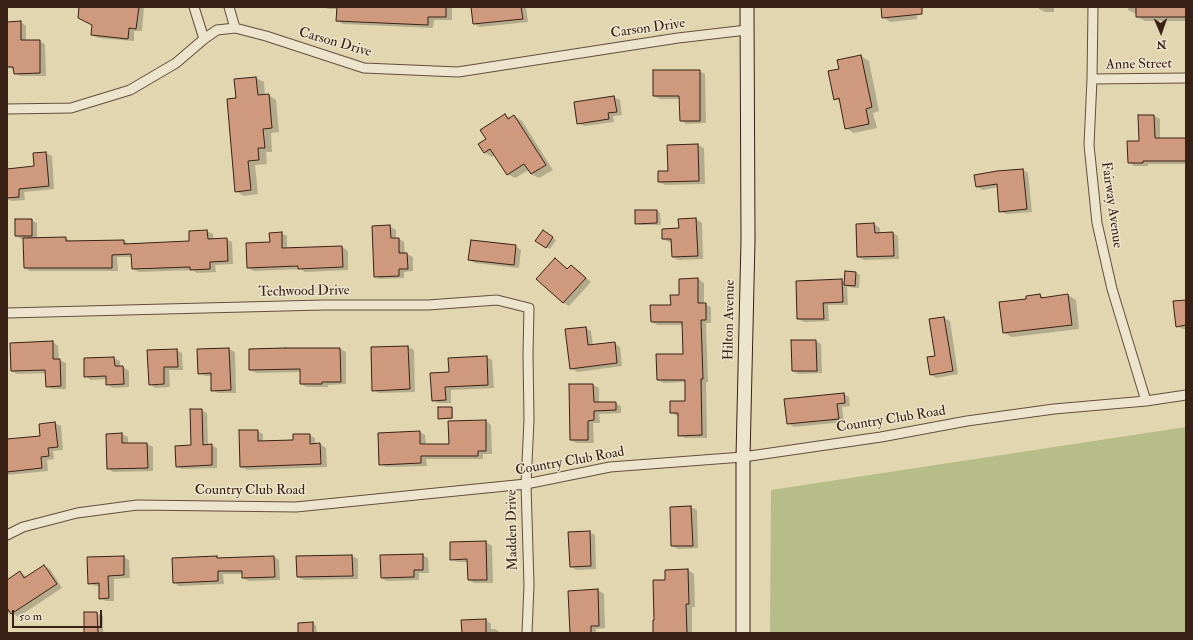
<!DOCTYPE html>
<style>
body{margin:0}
#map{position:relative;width:1193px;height:640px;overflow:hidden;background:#e1d6b0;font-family:"IM FELL Double Pica",serif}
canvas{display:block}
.frame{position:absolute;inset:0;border:8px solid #392116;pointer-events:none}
.north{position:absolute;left:1141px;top:12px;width:40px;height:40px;-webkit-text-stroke:3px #ece4cc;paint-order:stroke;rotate:178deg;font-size:11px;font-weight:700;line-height:16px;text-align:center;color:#392116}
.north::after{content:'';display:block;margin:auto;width:14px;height:18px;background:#392116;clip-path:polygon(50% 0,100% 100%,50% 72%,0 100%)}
.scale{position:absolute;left:12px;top:610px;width:90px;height:18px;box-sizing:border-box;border:2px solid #392116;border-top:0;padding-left:5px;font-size:12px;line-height:14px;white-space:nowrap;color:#392116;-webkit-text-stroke:3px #ece4cc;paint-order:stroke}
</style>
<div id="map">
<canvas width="1193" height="640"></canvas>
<div class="frame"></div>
<div class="north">N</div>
<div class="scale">50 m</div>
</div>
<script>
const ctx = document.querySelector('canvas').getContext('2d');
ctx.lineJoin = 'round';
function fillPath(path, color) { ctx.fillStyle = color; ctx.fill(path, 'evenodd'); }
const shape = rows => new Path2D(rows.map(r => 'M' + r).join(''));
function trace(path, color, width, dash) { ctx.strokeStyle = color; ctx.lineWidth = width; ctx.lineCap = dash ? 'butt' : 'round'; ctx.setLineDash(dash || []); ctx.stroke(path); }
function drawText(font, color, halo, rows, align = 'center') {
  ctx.font = font + ' "IM FELL Double Pica",serif'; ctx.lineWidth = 3; ctx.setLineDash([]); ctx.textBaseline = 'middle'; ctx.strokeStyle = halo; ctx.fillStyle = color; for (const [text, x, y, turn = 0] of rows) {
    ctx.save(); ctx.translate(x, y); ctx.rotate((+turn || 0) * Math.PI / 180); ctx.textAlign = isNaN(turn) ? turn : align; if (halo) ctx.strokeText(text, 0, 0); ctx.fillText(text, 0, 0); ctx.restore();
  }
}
fillPath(shape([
 [1186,427,1186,633,770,633,771,490]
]), '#b7bd88');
fillPath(shape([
 [80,7,144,7,142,31,134,31,134,41,98,38,92,35,93,25],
 [325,7,452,7,452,20,434,20,433,28,343,24,337,21,338,9,328,9],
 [472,7,526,7,528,22,480,27,474,24],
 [882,7,916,7,917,19,890,22,883,17],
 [1039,7,1054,7,1054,12,1045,12,1039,9],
 [1128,7,1186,7,1186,21,1145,21,1137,17,1137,14,1128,10],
 [21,22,26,26,26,41,39,41,45,44,46,76,20,76,15,73,14,69,12,69,7,66,7,23],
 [861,56,869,61,879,111,873,113,877,128,854,133,846,128,841,102,835,99,840,70],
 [699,71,705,74,706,123,686,124,681,120,680,99,660,99,654,96],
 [256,78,264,82,265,96,269,95,276,100,279,132,271,133,272,152,266,152,267,164,255,165,258,194,244,196,236,191],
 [614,97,620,100,622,115,613,116,614,122,584,126,578,123],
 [505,115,511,118,514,116,522,121,553,170,539,178,531,174,529,170,515,178,508,174,495,155,492,157,484,152,487,140],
 [1139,116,1154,116,1160,119,1160,139,1186,139,1186,164,1148,164,1148,166,1134,166,1129,162,1140,142],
 [698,145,704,148,705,184,665,185,659,182],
 [46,153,52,156,54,189,24,192,25,200,12,201,7,199,7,170,36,167],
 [1023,170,1028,173,1032,212,1006,214,1000,211,998,187,983,190,977,187],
 [657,211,660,213,661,225,640,225,636,223],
 [696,219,702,223,703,259,678,260,673,257,672,242,669,242,663,239,680,229,679,220],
 [31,220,37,223,37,238,65,238,71,241,124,241,129,244,190,242,190,232,207,231,213,234,213,239,226,239,232,242,233,264,215,265,216,272,197,273,193,270,139,272,133,269,132,257,117,257,118,271,30,271,25,268,24,239,22,239,16,236],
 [874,224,880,228,880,234,893,233,898,236,899,259,864,260,858,257],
 [390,226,396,230,396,239,399,239,404,242,405,254,407,254,413,257,413,271,404,272,404,278,380,279,375,276],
 [281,233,287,236,287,249,342,247,348,251,348,270,305,272,301,269,254,271,248,268],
 [547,234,556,240,550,249,546,247],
 [515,246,521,250,519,268,475,263,469,260],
 [556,259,561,263,568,269,572,266,577,269,591,282,569,306,563,303,538,279],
 [846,272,856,273,860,275,859,288,847,287,848,305,828,305,829,321,804,322,798,319,842,280,845,282],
 [698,279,704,283,704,304,711,307,711,323,706,323,708,382,706,382,707,438,685,438,679,435,679,415,677,416,671,412,686,402,686,382,664,383,658,380,684,354,683,325,657,325,652,321,672,306],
 [1040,295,1045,298,1068,295,1076,300,1079,329,1012,337,1004,333,1027,300],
 [1186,301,1186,329,1183,329,1177,326],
 [944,318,950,321,958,374,936,378,930,374,936,357],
 [586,328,591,331,593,346,614,343,620,347,622,366,577,372,571,368],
 [815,341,821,344,822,373,798,374,793,371],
 [53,342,58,346,59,360,66,363,66,389,52,389,47,386,46,373,17,374,11,371],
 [408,347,414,350,415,392,379,393,373,390],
 [229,349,235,352,236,393,218,393,212,390,212,376,205,376,199,373,198,350],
 [340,349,346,352,346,384,328,385,328,387,307,387,301,384,301,372,256,373,250,370],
 [177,350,182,353,183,370,169,370,170,387,155,388,150,384],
 [486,357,492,360,494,388,451,390,451,403,438,403,432,400,450,373],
 [114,358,120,361,120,367,123,367,129,371,129,387,113,388,107,384,107,379,91,380,85,376,85,359],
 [570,385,593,385,599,388,599,403,615,403,621,406,621,413,599,414,600,423,593,423,594,443,577,443,571,440],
 [844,394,849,397,850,406,842,407,844,422,794,427,788,423],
 [451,408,453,409,453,419,439,418],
 [201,410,207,413,208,446,211,445,217,448,217,468,182,469,177,466,192,446],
 [486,421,491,425,492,454,483,454,483,459,426,459,427,466,386,467,380,464,420,432,425,435,426,445,450,444],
 [55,423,61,426,63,450,53,451,54,459,47,460,48,471,7,475,7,440,41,437,40,425],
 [257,431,263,434,263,442,294,441,309,435,315,438,315,445,320,444,326,448,327,467,247,470,241,467],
 [122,434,128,437,128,444,147,444,153,447,153,471,113,472,108,468],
 [691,507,697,510,698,548,678,549,672,546],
 [589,532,595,535,596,569,576,570,570,566],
 [486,542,492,546,493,583,474,583,469,580,468,562,457,562,451,559,451,543],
 [422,555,428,558,429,573,419,573,419,580,387,581,382,578],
 [352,556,358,559,358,579,304,580,298,577],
 [124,557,129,560,130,578,114,579,114,601,106,601,100,598,100,586,95,586,89,583],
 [274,557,279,560,280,580,249,581,243,578,243,574,223,574,224,584,179,586,174,582,173,559],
 [44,566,50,569,62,588,18,617,11,612,7,614,7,581,20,572,27,577],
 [688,570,694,574,695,607,692,607,692,633,654,633,666,581],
 [598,590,604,594,605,628,596,629,596,633,571,633],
 [97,613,103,616,103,633,85,633],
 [486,620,491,624,491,629,495,629,501,633,463,633],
 [313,623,316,626,317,633,299,633]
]), '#0003');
const building = shape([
 [79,7,139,7,136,29,129,28,128,39,91,35,92,25,78,18,79,7],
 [337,7,446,7,446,17,428,17,428,25,336,21,337,7],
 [471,7,521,7,523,19,473,24,471,7],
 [881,7,922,7,922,14,882,18,881,7],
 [1136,7,1186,7,1186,17,1136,17,1136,7],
 [21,21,21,40,40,40,40,73,14,74,13,67,7,67,7,22,21,21],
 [861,55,872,107,866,109,869,124,845,129,839,98,834,100,828,71,839,69,837,60,861,55],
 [653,70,700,70,700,121,680,121,679,96,653,96,653,70],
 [256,77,258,95,269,94,272,128,263,129,265,148,258,148,259,160,248,161,251,190,235,192,227,99,236,98,234,79,256,77],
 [614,96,617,112,608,113,609,119,577,124,574,102,614,96],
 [505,114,508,119,514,115,546,165,531,174,524,164,507,175,490,149,484,153,478,144,486,139,480,130,505,114],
 [1138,115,1154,115,1155,138,1186,138,1186,161,1143,161,1143,163,1128,163,1127,141,1139,141,1138,115],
 [698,144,699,181,658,182,658,171,668,171,667,145,698,144],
 [46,152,49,186,19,189,19,197,7,198,7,169,34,166,33,153,46,152],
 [1023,169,1027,209,999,212,997,184,976,187,974,175,997,171,1023,169],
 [635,210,657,210,657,223,635,224,635,210],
 [696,218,698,256,672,257,671,239,662,239,662,229,679,228,678,219,696,218],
 [15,219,32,219,32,236,15,236,15,219],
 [874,223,875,233,893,232,894,256,857,257,856,224,874,223],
 [390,225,391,238,399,238,399,253,407,253,408,269,399,269,399,276,374,277,372,226,390,225],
 [207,230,208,239,227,238,228,261,210,262,210,269,190,270,190,267,132,269,131,254,112,255,112,268,24,268,23,238,66,237,66,241,124,240,124,244,189,241,189,231,207,230],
 [543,230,553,237,546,248,535,241,543,230],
 [282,232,282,248,342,246,343,267,298,269,298,266,247,268,246,243,270,242,269,233,282,232],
 [471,240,516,245,514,265,468,260,471,240],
 [555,258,567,269,571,265,586,278,563,303,536,279,555,258],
 [845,271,856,272,855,286,844,285,845,271],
 [698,278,698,303,706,303,706,320,701,320,703,379,701,379,702,435,678,436,678,413,670,413,670,401,685,401,685,380,657,380,656,354,683,354,682,322,651,322,650,305,671,305,670,295,679,295,679,279,698,278],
 [842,279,843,302,823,303,824,319,797,319,796,281,842,279],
 [1040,294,1041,298,1068,294,1072,325,1003,333,999,302,1026,299,1026,296,1040,294],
 [1186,300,1186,325,1176,327,1173,301,1186,300],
 [944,317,953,371,930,375,927,357,935,356,929,319,944,317],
 [586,327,588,345,615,342,617,363,570,369,565,329,586,327],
 [791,340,816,340,817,371,792,371,791,340],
 [53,341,53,359,60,359,61,386,46,387,45,370,11,371,10,343,53,341],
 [408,346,410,389,372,391,371,347,408,346],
 [229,348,231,390,211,391,211,373,198,374,197,349,229,348],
 [285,348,340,348,341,382,322,382,322,384,300,384,300,369,249,370,249,349,285,348],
 [177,349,178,367,164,367,164,384,149,385,147,350,177,349],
 [487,356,488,385,445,387,446,400,432,401,430,373,449,372,448,358,487,356],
 [114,357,115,366,123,366,124,384,106,385,106,376,84,377,84,358,114,357],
 [569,384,593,384,594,402,616,402,616,410,594,411,594,420,588,421,588,440,570,440,569,384],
 [844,393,845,403,837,404,839,419,787,424,784,399,844,393],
 [438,407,452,407,452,418,438,419,438,407],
 [190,409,202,409,203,445,212,444,212,465,176,467,175,446,191,445,190,409],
 [486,420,486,451,478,451,478,456,421,456,421,463,379,465,378,433,420,431,420,444,449,444,448,421,486,420],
 [55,422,58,447,48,448,49,456,41,457,42,468,7,472,7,439,40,436,39,424,55,422],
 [239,430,258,430,258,441,293,440,293,434,310,434,310,444,320,443,321,464,240,467,239,430],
 [122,433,122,443,147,443,148,468,107,469,106,434,122,433],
 [691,506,693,546,671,546,670,507,691,506],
 [590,531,591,566,570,567,568,532,590,531],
 [486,541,487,580,468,580,467,559,450,560,450,542,486,541],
 [423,554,423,570,414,570,414,577,381,578,380,555,423,554],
 [352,555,353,576,297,577,296,556,352,555],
 [124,556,124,575,108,576,109,598,99,599,99,583,88,584,87,557,124,556],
 [217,556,217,558,274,556,275,577,242,578,242,571,218,571,218,581,173,583,172,558,217,556],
 [44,565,57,584,11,614,7,608,7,580,20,571,24,578,44,565],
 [688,569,689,604,686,604,687,633,653,633,653,620,654,620,653,580,665,580,665,570,688,569],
 [598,589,599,626,591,626,591,633,570,633,568,591,598,589],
 [84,612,97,612,98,633,84,633,84,612],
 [486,619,486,633,462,633,461,620,486,619],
 [313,622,313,633,298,633,298,623,313,622]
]);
fillPath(building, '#cf997e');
trace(building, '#392116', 1);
const street = shape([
 [194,7,204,39],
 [229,7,235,28],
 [1093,7,1092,79,1089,145,1097,223,1112,289,1146,401],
 [1092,79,1186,78],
 [7,109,71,108,130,90,176,63,204,39,217,30,235,28,266,36,364,68,458,72,678,38,747,30],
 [7,313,323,305,428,305,497,300,529,308,528,354,529,420,526,484,529,585,527,633],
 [7,535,23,527,77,513,137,505,296,507,526,484,610,467,743,457,881,437,967,421,1054,409,1146,401,1186,395]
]);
const secondary = shape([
 [743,633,743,457,748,240,747,7]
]);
trace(street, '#634e3c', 11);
trace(secondary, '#392116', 15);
trace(street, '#ece4cc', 9);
trace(secondary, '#ece4cc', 13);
drawText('14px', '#392116', '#ece4cc', [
 ["Carson Drive",648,29,-8],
 ["Carson Drive",335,43,16],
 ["Anne Street",1139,65,-1],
 ["Fairway Avenue",1111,205,82],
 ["Techwood Drive",304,292,-1],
 ["Hilton Avenue",730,320,-89],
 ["Country Club Road",891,420,-9],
 ["Country Club Road",570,462,-10],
 ["Country Club Road",250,491],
 ["Madden Drive",513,530,-91]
]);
</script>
